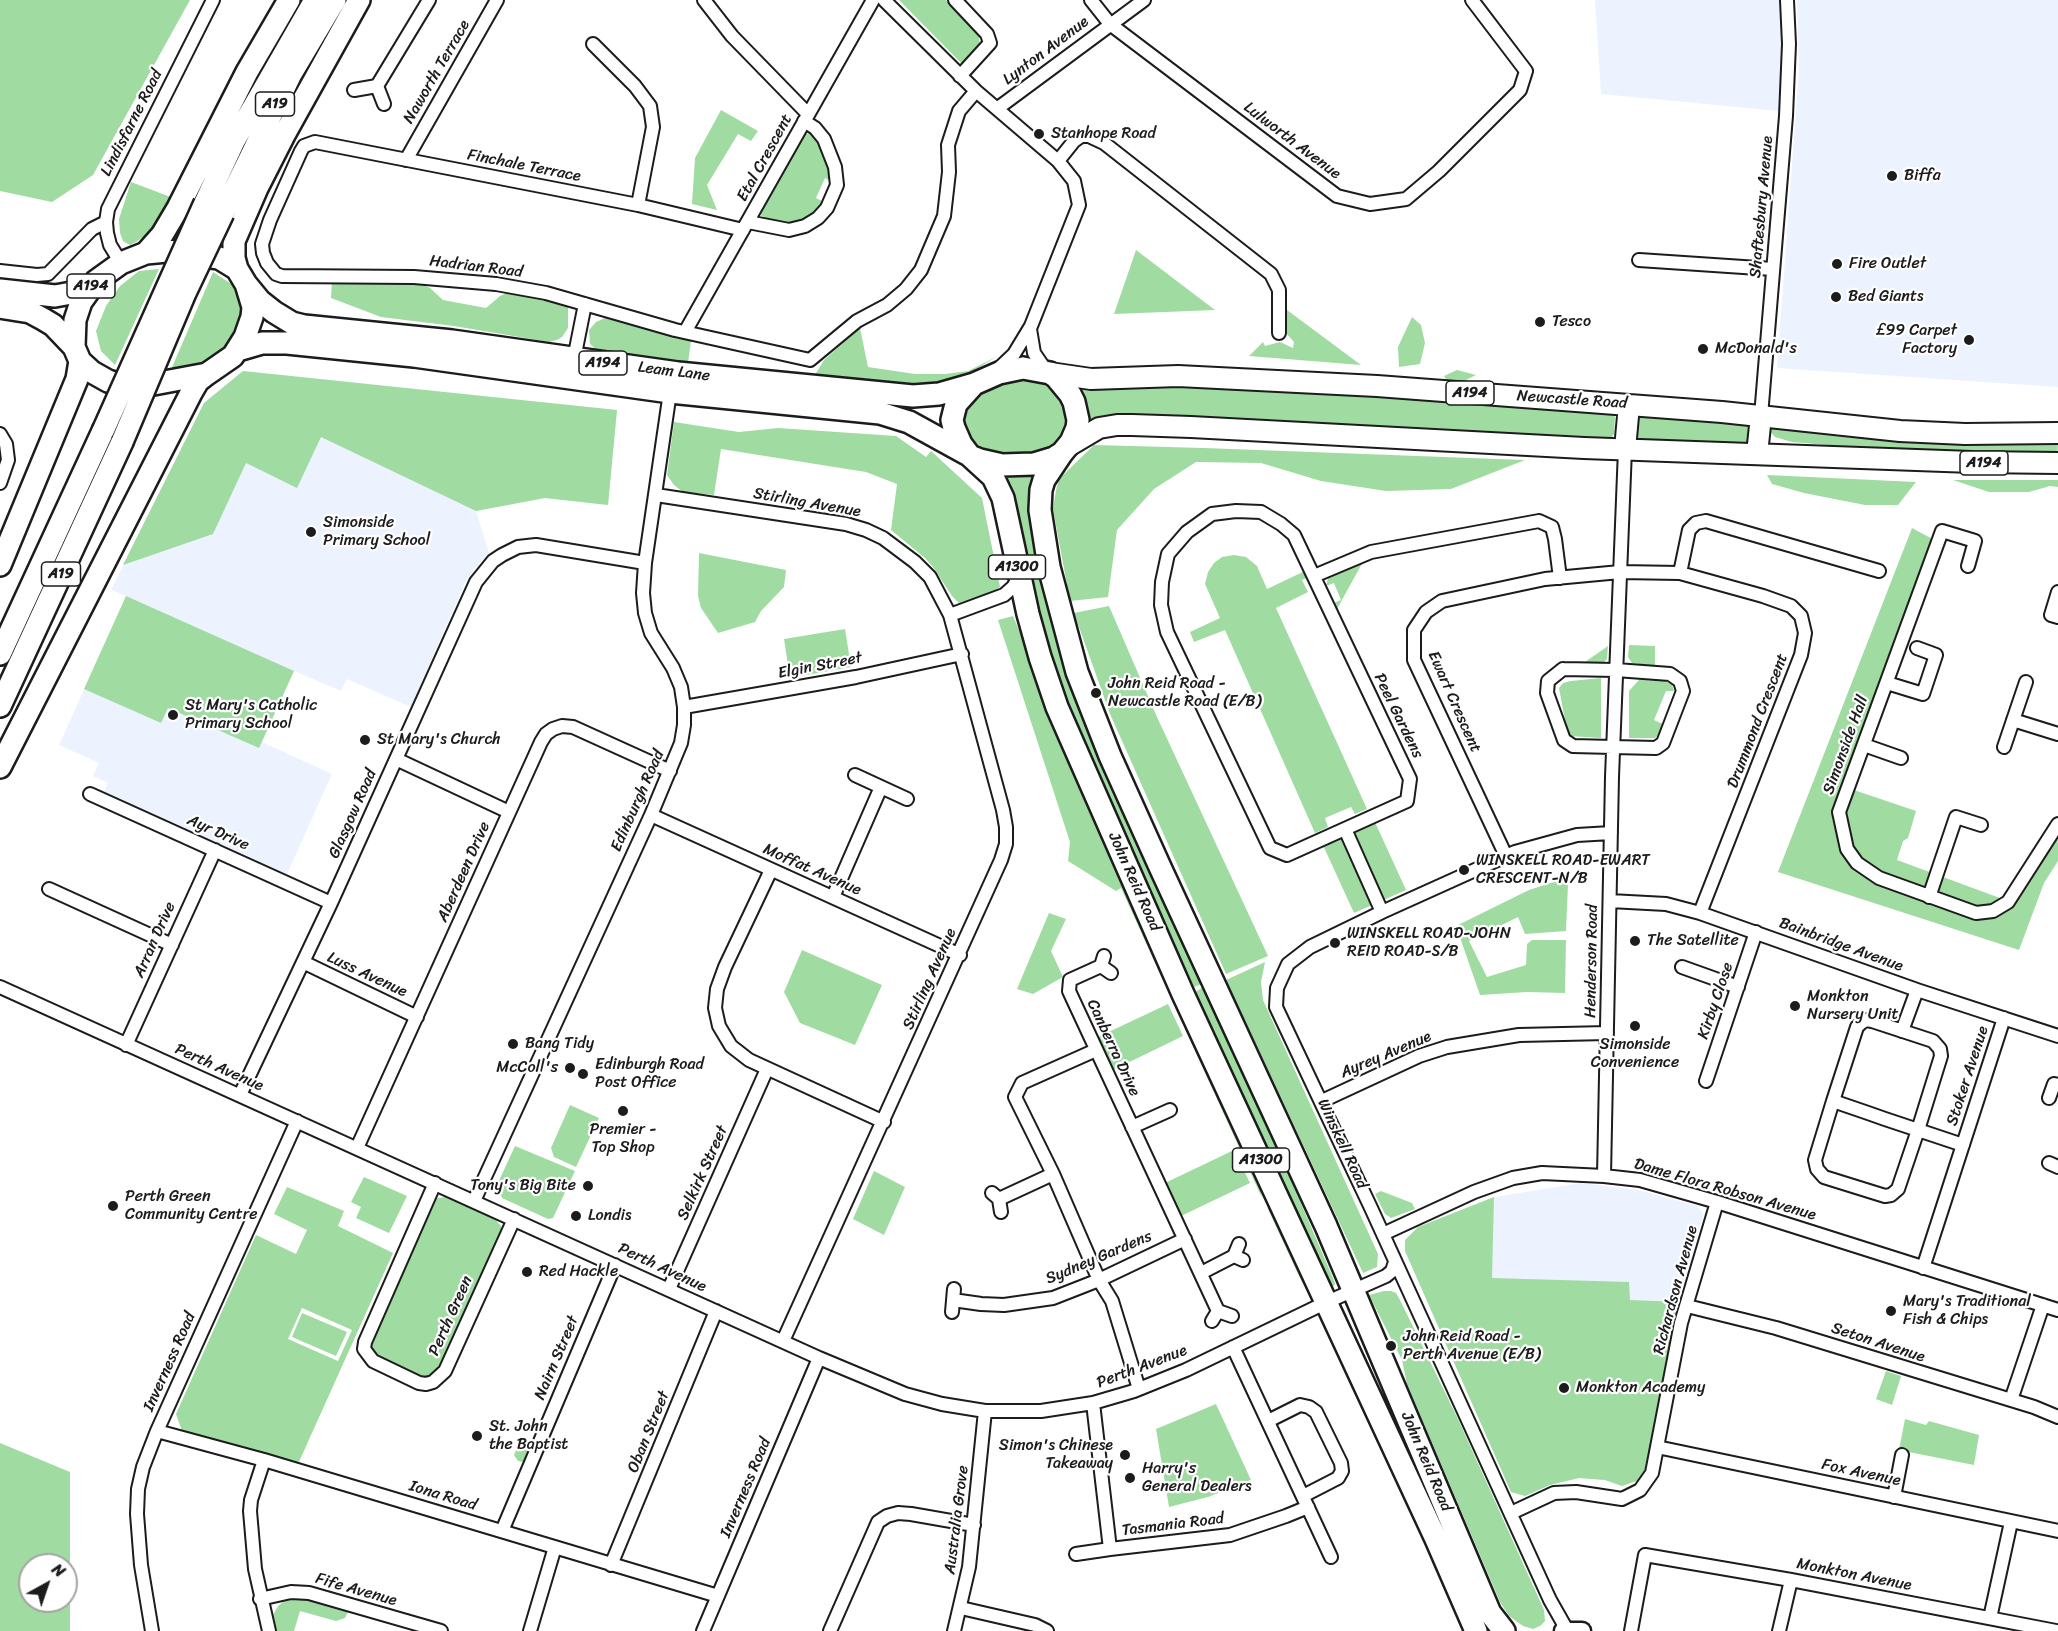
<!DOCTYPE html>
<meta charset="utf-8">
<style>
body{margin:0}
#map{position:relative;width:2058px;height:1631px;overflow:hidden;background:#fff;font-family:Sriracha,sans-serif}
canvas{display:block}
.north{position:absolute;left:18px;top:1553px;width:60px;height:60px;box-sizing:border-box;background:#fff;border:2px solid #a4a4a4;border-radius:50%;rotate:40deg;font-size:16px;font-weight:700;line-height:24px;text-align:center;color:#1c1c1c}
.north::after{content:'';display:block;margin:auto;width:21px;height:27px;background:#1c1c1c;clip-path:polygon(50% 0,100% 100%,50% 72%,0 100%)}
</style>
<div id="map">
<canvas width="2058" height="1631"></canvas>
<div class="north">N</div>
</div>
<script>
const ctx = document.querySelector('canvas').getContext('2d');
ctx.lineJoin = 'round';
function fillPath(path, color) { ctx.fillStyle = color; ctx.fill(path, 'evenodd'); }
const shape = rows => new Path2D(rows.map(r => 'M' + r).join(''));
function trace(path, color, width, dash) { ctx.strokeStyle = color; ctx.lineWidth = width; ctx.lineCap = dash ? 'butt' : 'round'; ctx.setLineDash(dash || []); ctx.stroke(path); }
function drawText(font, color, halo, rows, align = 'center') {
  ctx.font = font + ' Sriracha,sans-serif'; ctx.lineWidth = 4.5; ctx.setLineDash([]); ctx.textBaseline = 'middle'; ctx.strokeStyle = halo; ctx.fillStyle = color; for (const [text, x, y, turn = 0] of rows) {
    ctx.save(); ctx.translate(x, y); ctx.rotate((+turn || 0) * Math.PI / 180); ctx.textAlign = isNaN(turn) ? turn : align; if (halo) ctx.strokeText(text, 0, 0); ctx.fillText(text, 0, 0); ctx.restore();
  }
}
fillPath(shape([
 [1595,0,1782,0,1784,39,1779,111,1601,94],
 [1797,0,2058,0,2058,387,1777,368,1799,70],
 [243,371,617,410,608,505,545,498,476,511,489,553,475,568,464,585,411,707,347,679,341,691,294,671,262,742,332,774,287,874,104,792,108,783,93,776,99,763,59,745,126,596,111,590,204,403],
 [1581,1183,1638,1190,1698,1206,1703,1215,1680,1302,1622,1486,1605,1480,1579,1478,1550,1485,1525,1496,1511,1492,1405,1251,1405,1240,1418,1227,1494,1197]
]), '#edf3fe');
fillPath(shape([
 [0,0,190,0,93,175,52,202,0,191],
 [899,0,946,0,979,36,980,46,963,65],
 [721,110,758,131,751,141,738,134,707,185,717,210,692,204,695,158],
 [810,133,819,141,831,167,832,182,825,178,816,198,824,202,815,213,802,222,788,224,774,222,760,215,805,134],
 [131,182,176,199,159,225,136,242,130,245,123,241,120,233,119,219],
 [1136,250,1215,310,1114,314],
 [159,269,115,365,101,351,96,331,106,306,120,286,139,271],
 [213,272,233,285,241,309,237,327,225,350,202,364,170,372],
 [332,281,415,281,430,288,443,300,486,308,500,296,511,291,551,299,568,305,568,328,562,337,557,340,549,342,454,326,381,317,331,298],
 [1287,310,1361,365,1249,356,1263,342,1265,346,1280,342,1293,348,1294,342,1285,332],
 [1412,317,1421,325,1425,343,1420,364,1399,367,1398,347],
 [605,318,691,341,688,363,600,353,590,344,589,330,596,322],
 [860,328,868,367,915,374,945,374,968,371,998,356,963,377,946,383,919,385,866,382,815,375,824,360],
 [1457,370,1476,375,1464,381,1447,381,1444,376],
 [243,371,617,410,608,505,545,498,476,511,321,437,297,488,246,463,213,534,123,565,204,403],
 [1022,380,1043,383,1052,387,1065,399,1070,424,1060,444,1040,454,1009,457,979,450,963,431,963,412,979,393,995,386],
 [1193,385,1604,408,1610,411,1615,417,1614,434,1610,440,1088,424,1086,402,1078,386],
 [1644,413,1747,422,1750,430,1749,441,1741,448,1641,442,1637,437,1637,424,1639,416],
 [674,422,739,432,778,428,896,436,926,457,931,451,982,498,1000,587,993,592,959,603,952,596,933,567,925,558,891,530,897,484,866,472,721,449,714,495,683,492,674,485,667,475],
 [1767,428,1918,441,2058,444,2057,456,1935,454,1792,442,1775,437],
 [1094,445,1204,448,1525,460,1451,489,1386,491,1321,481,1261,463,1196,462,1154,489,1117,530,1108,597,1070,601,1053,509,1056,490,1059,479],
 [1038,473,1051,605,1207,982,1194,987,1106,799,1066,704,1049,652,1005,475,1023,476],
 [1767,475,1916,482,1898,505,1865,505,1804,493,1772,484],
 [1953,480,2058,480,2058,487,2050,486,2029,492,1989,492],
 [1912,528,1938,542,1848,788,1916,811,1908,838,1903,841,1897,860,2008,901,2058,834,2058,861,2044,883,2019,950,1778,872],
 [699,553,786,570,784,587,761,611,755,622,718,633,701,608,698,596],
 [1234,555,1246,557,1257,566,1267,589,1307,570,1310,576,1302,580,1308,592,1276,608,1367,809,1355,814,1351,807,1325,818,1328,827,1315,833,1225,630,1194,642,1190,632,1220,618,1205,584,1208,572,1214,563,1222,557],
 [1364,560,1337,609,1334,603,1341,600,1334,583,1326,586,1328,578],
 [126,596,294,671,259,748,168,708,161,723,84,689],
 [1109,606,1157,717,1268,956,1226,974,1110,714,1074,613],
 [1013,616,1092,803,1254,1166,1262,1198,1121,888,1116,891,1068,861,1070,842,998,620],
 [845,629,851,667,790,678,784,639],
 [1629,645,1655,646,1655,666,1632,663,1628,657],
 [1608,646,1607,659,1603,663,1582,664],
 [1601,678,1601,738,1568,736,1559,688,1563,683,1571,681],
 [1639,680,1665,681,1672,685,1674,691,1666,691,1654,720,1665,725,1661,733,1655,738,1629,738,1629,691],
 [1374,820,1406,890,1354,913,1322,843],
 [1566,878,1568,884,1566,931,1525,934,1518,917,1469,941,1487,977,1526,965,1527,944,1532,940,1566,940,1565,993,1527,992,1480,995,1456,926,1529,890],
 [1049,913,1066,919,1051,951,1063,977,1033,994,1017,989],
 [802,950,882,985,855,1045,800,1023,784,992],
 [1265,962,1261,982,1263,1000,1378,1254,1377,1267,1363,1273,1226,980],
 [1207,985,1258,1098,1273,1138,1333,1278,1335,1284,1332,1288,1328,1283,1195,992],
 [1168,1004,1183,1036,1113,1070,1098,1037],
 [570,1105,599,1118,576,1167,554,1157,551,1148],
 [515,1146,575,1171,553,1218,548,1219,502,1198,497,1185],
 [1234,1150,1250,1183,1181,1216,1165,1183],
 [874,1171,905,1187,884,1235,853,1219],
 [364,1177,407,1196,389,1233,356,1218,361,1207,351,1202],
 [287,1187,344,1211,338,1226,393,1253,298,1464,182,1431,176,1414,256,1235,296,1254,307,1230,274,1214],
 [302,1308,352,1330,338,1361,288,1339],
 [1381,1191,1412,1203,1415,1209,1391,1218,1385,1214,1375,1194],
 [446,1197,495,1219,501,1226,502,1233,439,1373,427,1380,374,1357,369,1345,431,1204,437,1198],
 [1494,1197,1492,1278,1629,1282,1630,1300,1680,1302,1645,1473,1640,1480,1622,1486,1605,1480,1579,1478,1550,1485,1525,1496,1511,1492,1405,1251,1405,1240,1418,1227],
 [1267,1207,1278,1220,1306,1276,1309,1294,1299,1276],
 [1384,1291,1391,1291,1396,1293,1400,1300,1458,1419,1544,1610,1545,1621,1540,1626,1533,1629,1523,1626,1509,1616,1500,1602,1407,1384,1402,1360,1369,1295],
 [302,1313,347,1332,336,1356,292,1337],
 [1886,1371,1901,1376,1892,1405,1876,1399],
 [1216,1404,1251,1480,1208,1497,1169,1507,1156,1429],
 [1905,1419,1926,1425,1929,1421,1979,1435,1974,1465,1899,1450],
 [0,1443,70,1472,70,1631,0,1631],
 [30,1565,66,1565,66,1601,30,1601],
 [523,1447,528,1449,523,1462,518,1461,514,1455,517,1448],
 [298,1598,302,1598,348,1612,345,1618,336,1621,300,1611,294,1631,277,1631,273,1615,278,1606,283,1602]
]), '#a0dba1');
const street = shape([
 [704,0,732,36,808,114],
 [884,0,976,91,1058,161,1074,181,1079,205,1031,326,1014,354,996,371],
 [955,0,987,34,990,43,960,76],
 [1091,0,1110,24,1337,196,1370,204,1406,199,1439,171,1520,90,1526,71,1472,0],
 [593,44,635,86,650,106,653,127,638,205],
 [354,90,377,86],
 [384,104,377,86,429,0],
 [998,108,1144,0],
 [406,160,497,0],
 [1058,161,1074,141,1081,136,1089,136,1104,143,1271,274,1279,290,1279,333],
 [748,222,789,230,805,226,818,218,827,208,837,185,835,167,824,139,815,128,804,121],
 [743,230,638,205,315,142,304,146,301,151,270,220,262,244,263,253,267,263,276,274,282,276,414,277,496,284,546,293,675,330,810,360,857,321,887,305,906,289,921,270,944,216,949,172,948,145,959,111,976,91],
 [1639,260,1773,269],
 [121,263,110,245,107,233,106,222,108,209,213,0],
 [0,271,37,275,48,274,92,229,106,222],
 [1030,329,1034,353,1047,372],
 [685,332,873,0],
 [574,359,585,304],
 [1761,416,1786,116,1789,44,1787,0],
 [0,434,6,444,8,460,0,483],
 [656,495,846,524,866,530,883,538,915,562,930,577,950,615,1003,810,1006,827,1006,844,1001,860,783,1341],
 [1236,511,1261,512,1281,524,1294,535,1410,779,1407,801,1287,855,1270,848,1167,632,1161,605,1162,582,1168,554,1187,532,1212,514,1236,511],
 [1968,566,1975,541,1942,531,1839,812,1847,849,1857,863,1879,878,1976,913,1993,911,2008,902,2058,824],
 [1680,573,1689,530,1696,523,1706,521,1879,571],
 [1314,576,1371,552,1539,521,1552,527,1555,539,1560,578],
 [2058,592,2051,615,2058,617],
 [950,615,1004,595,1013,587,1019,577],
 [1563,669,1616,670,1670,674,1680,681,1683,691,1663,743,1656,748,1613,747,1573,746,1564,740,1547,693,1548,681,1563,669],
 [1887,683,1923,694,1936,655,1917,648],
 [684,707,856,677,962,654],
 [2013,720,2058,734],
 [1864,745,1901,758],
 [2004,747,2026,682],
 [396,759,509,812],
 [855,775,907,799],
 [90,794,331,903],
 [651,815,960,955],
 [1345,829,1382,912],
 [1506,856,1414,660,1414,630,1426,612,1442,601,1545,579,1620,572,1680,573,1763,596,1791,606,1801,616,1805,633,1801,655,1700,913],
 [771,870,725,967,717,989,715,1008,719,1026,731,1046,749,1060,884,1122],
 [49,889,172,945],
 [833,897,881,787],
 [1929,897,1956,817,1981,825],
 [1610,901,1666,904,1700,913,1917,990,2058,1036],
 [1104,956,1101,966,1111,973],
 [303,962,417,1017],
 [1101,966,1070,980,1069,991,1218,1311],
 [1682,967,1738,987],
 [0,987,819,1358,905,1394,942,1404,985,1411,1041,1411,1093,1403,1134,1391,1186,1370,1327,1302,1386,1276,1392,1271,1395,1262],
 [1902,1031,1917,990],
 [126,1045,215,850],
 [1096,1050,1022,1083,1015,1097,1053,1174,1099,1280,1112,1301,1139,1389],
 [1706,1081,1756,932],
 [240,1095,331,903,476,582,493,561,502,555,518,547,536,545,645,563],
 [2049,1098,2054,1084,2058,1085],
 [1322,1101,1419,1056,1447,1047,1519,1035,1607,1033],
 [1833,1101,1815,1160,1817,1169,1824,1177,1885,1196,1891,1195,1898,1189,1918,1130,1941,1056,1940,1049,1933,1041,1872,1021,1866,1020,1861,1023,1857,1027,1833,1101,1868,1113,1885,1119,1963,1145],
 [1132,1127,1170,1110],
 [357,1148,541,742,546,734,553,729,562,726,573,727,670,771],
 [2049,1163,2058,1167],
 [1604,1176,1612,777,1625,449],
 [435,1183,365,1342,364,1349,373,1361,419,1383,426,1384,433,1382,445,1371,514,1219],
 [992,1193,999,1199,1001,1212],
 [999,1199,1053,1174],
 [474,1201,651,815,681,743,684,725,684,707,681,687,673,668,651,633,645,613,643,593,645,563,670,392],
 [1383,1234,1474,1192,1513,1178,1542,1173,1604,1176,1640,1180,1717,1202,2058,1310],
 [1239,1244,1234,1256,1243,1260],
 [1923,1268,2004,1018],
 [1201,1273,1234,1256],
 [669,1289,767,1069],
 [953,1300,981,1304,1004,1305,1053,1298,1099,1280,1185,1239],
 [1687,1306,1776,1328,2034,1407,2058,1417],
 [952,1312,954,1289],
 [1212,1321,1218,1311,1232,1316],
 [1233,1347,1331,1557],
 [2011,1400,2043,1305],
 [1093,1403,1110,1549],
 [1268,1421,1300,1405,1309,1407,1316,1412,1341,1463,1342,1471,1338,1478,1303,1496],
 [157,1431,264,1460,718,1596],
 [1657,1447,2058,1531],
 [264,1460,251,1500,250,1511,255,1569,269,1631],
 [1894,1497,1902,1455],
 [1511,1513,1554,1493,1576,1492,1622,1499,1640,1490,1652,1473,1681,1323,1717,1202],
 [502,1531,615,1265],
 [1076,1554,1110,1549,1230,1535,1286,1516,1308,1507],
 [611,1565,716,1311],
 [260,1599,291,1592,309,1593,441,1631],
 [961,1608,1035,1625,1047,1631],
 [1990,1618,2011,1522],
 [1567,1630,1550,1600,1371,1208,1276,1007,1277,988,1288,964,1310,947,1382,912,1515,852,1577,835,1611,833],
 [152,1631,141,1565,137,1514,138,1489,143,1467,157,1431,297,1121],
 [530,1631,555,1547],
 [703,1631,819,1358],
 [830,1631,878,1522,887,1516,898,1513,911,1514,974,1525],
 [954,1631,969,1567,985,1411],
 [1631,1631,1645,1555,1791,1580,2056,1631],
 [1779,1631,1791,1580]
]);
const secondary = shape([
 [1563,1631,1582,1631]
]);
const primary = shape([
 [1050,373,1091,379,1178,376,1377,386,1722,412,1900,431,1965,434,2058,433],
 [1067,447,1099,428,1117,425,1132,425,1191,427,1584,448,1972,462,2058,463],
 [1625,449,1629,405],
 [1757,454,1761,416]
]);
const highway = shape([
 [205,203,234,141,315,0],
 [223,213,291,74,335,0],
 [167,251,219,258,237,269,246,284,253,307,252,317,245,337,233,356,207,374,143,386,124,386,108,381,92,372,80,361,74,347,75,320,81,302,96,281,121,263,146,253,167,251],
 [146,253,162,235,178,208,247,72,289,0],
 [237,269,234,258,234,241,257,188,284,135,359,0],
 [246,284,260,301,274,312,292,323,304,326,452,341,678,373,913,396,939,394,974,384],
 [0,290,55,296,77,292,90,287],
 [0,307,30,312,43,319,53,325,74,347],
 [238,350,262,343,287,343,414,356,670,392,880,413,909,422,969,455],
 [1023,368,1050,373,1056,377,1070,394,1074,402,1078,420,1077,428,1071,442,1062,453,1054,458,1034,464,1002,465,980,460,970,456,961,444,954,428,952,420,956,404,974,384,999,373,1023,368],
 [1062,453,1044,480,1041,490,1040,510,1049,567,1077,672,1110,756,1160,867,1326,1226,1490,1613,1504,1631],
 [970,456,993,477,1003,498,1028,614,1040,657,1057,707,1183,994,1436,1539,1476,1631],
 [0,565,77,379,80,361],
 [0,654,103,431],
 [0,706,122,442],
 [0,767,191,393,198,381,207,374]
]);
trace(street, '#1c1c1c', 16);
trace(secondary, '#1c1c1c', 21);
trace(primary, '#1c1c1c', 24);
trace(highway, '#1c1c1c', 26);
trace(street, '#fff', 12);
trace(secondary, '#fff', 16);
trace(primary, '#fff', 20);
trace(highway, '#fff', 21);
const highwayBridge = shape([
 [103,431,205,203],
 [122,442,185,293,223,213]
]);
trace(highwayBridge, '#1c1c1c', 26, []);
trace(highwayBridge, '#fff', 21);
for (const [x, y, r, color] of [
 [1039,134,6,"#1c1c1c"],
 [1892,176,6,"#1c1c1c"],
 [1837,264,6,"#1c1c1c"],
 [1836,297,6,"#1c1c1c"],
 [1540,322,6,"#1c1c1c"],
 [1969,340,6,"#1c1c1c"],
 [1703,349,6,"#1c1c1c"],
 [311,532,6,"#1c1c1c"],
 [1096,693,6,"#1c1c1c"],
 [173,715,6,"#1c1c1c"],
 [365,740,6,"#1c1c1c"],
 [1464,870,6,"#1c1c1c"],
 [1635,941,6,"#1c1c1c"],
 [1335,943,6,"#1c1c1c"],
 [1795,1006,6,"#1c1c1c"],
 [1635,1026,6,"#1c1c1c"],
 [513,1044,6,"#1c1c1c"],
 [570,1068,6,"#1c1c1c"],
 [583,1074,6,"#1c1c1c"],
 [623,1111,6,"#1c1c1c"],
 [588,1186,6,"#1c1c1c"],
 [113,1206,6,"#1c1c1c"],
 [576,1216,6,"#1c1c1c"],
 [527,1272,6,"#1c1c1c"],
 [1891,1311,6,"#1c1c1c"],
 [1391,1346,6,"#1c1c1c"],
 [1564,1388,6,"#1c1c1c"],
 [477,1436,6,"#1c1c1c"],
 [1125,1455,6,"#1c1c1c"],
 [1130,1478,6,"#1c1c1c"]
]) { const dot = new Path2D(); dot.arc(x, y, r, 0, 2 * Math.PI); ctx.fillStyle = color; ctx.fill(dot); trace(dot, '#fff', 2); }
for (const [x, y, w] of [
 [275,104,39],
 [91,286,48],
 [603,363,48],
 [1470,393,48],
 [1984,463,48],
 [1017,567,57],
 [61,574,39],
 [1261,1160,57]
]) { const box = new Path2D(); box.roundRect(x - w / 2, y - 12, w, 24, 4.5); ctx.fillStyle = '#fff'; ctx.fill(box); trace(box, '#1c1c1c', 1.5); }
drawText('bold 15px', '#1c1c1c', null, [
 ["A19",275,104],
 ["A194",91,286],
 ["A194",603,363],
 ["A194",1470,393],
 ["A194",1984,463],
 ["A1300",1017,567],
 ["A19",61,574],
 ["A1300",1261,1160]
]);
drawText('16px', '#1c1c1c', '#fff', [
 ["Lynton Avenue",1046,51,-37],
 ["Naworth Terrace",437,72,-60],
 ["Lindisfarne Road",132,123,-63],
 ["Lulworth Avenue",1292,141,37],
 ["Etal Crescent",765,158,-61],
 ["Finchale Terrace",524,166,11],
 ["Shaftesbury Avenue",1762,207,-85],
 ["Hadrian Road",476,267,7],
 ["Leam Lane",674,372,7],
 ["Newcastle Road",1572,400,4],
 ["Stirling Avenue",807,503,10],
 ["Elgin Street",820,666,-11],
 ["Ewart Crescent",1454,702,66],
 ["Peel Gardens",1398,716,64],
 ["Drummond Crescent",1758,721,-69],
 ["Simonside Hall",1846,745,-70],
 ["Edinburgh Road",638,801,-66],
 ["Glasgow Road",353,814,-66],
 ["Ayr Drive",218,833,24],
 ["Moffat Avenue",812,870,24],
 ["Aberdeen Drive",464,872,-66],
 ["John Reid Road",1134,882,66],
 ["Arran Drive",155,940,-66],
 ["Bainbridge Avenue",1841,945,20],
 ["Henderson Road",1592,961,-89],
 ["Luss Avenue",367,975,25],
 ["Stirling Avenue",930,979,-66],
 ["Kirby Close",1716,1001,-71],
 ["Canberra Drive",1113,1048,65],
 ["Ayrey Avenue",1386,1055,-23],
 ["Perth Avenue",219,1068,24],
 ["Stoker Avenue",1968,1076,-72],
 ["Winskell Road",1342,1144,65],
 ["Selkirk Street",703,1173,-66],
 ["Dame Flora Robson Avenue",1725,1190,16],
 ["Sydney Gardens",1099,1258,-23],
 ["Perth Avenue",662,1268,25],
 ["Richardson Avenue",1676,1290,-75],
 ["Perth Green",451,1316,-66],
 ["Seton Avenue",1878,1343,18],
 ["Nairn Street",557,1358,-67],
 ["Inverness Road",170,1362,-66],
 ["Perth Avenue",1142,1367,-21],
 ["Oban Street",649,1432,-68],
 ["John Reid Road",1426,1462,67],
 ["Fox Avenue",1861,1473,12],
 ["Inverness Road",746,1488,-67],
 ["Iona Road",443,1496,17],
 ["Australia Grove",957,1520,-83],
 ["Tasmania Road",1173,1525,-7],
 ["Monkton Avenue",1854,1575,11],
 ["Fife Avenue",356,1590,16]
]);
drawText('16px', '#1c1c1c', '#fff', [
 ["Stanhope Road",1051,134],
 ["Biffa",1904,176],
 ["Fire Outlet",1849,264],
 ["Bed Giants",1848,297],
 ["Tesco",1552,322],
 ["£99 Carpet",1957,331,"right"],
 ["Factory",1957,349,"right"],
 ["McDonald's",1715,349],
 ["Simonside",323,523],
 ["Primary School",323,541],
 ["John Reid Road -",1108,684],
 ["Newcastle Road (E/B)",1108,702],
 ["St Mary's Catholic",185,706],
 ["Primary School",185,724],
 ["St Mary's Church",377,740],
 ["WINSKELL ROAD-EWART",1476,861],
 ["CRESCENT-N/B",1476,879],
 ["WINSKELL ROAD-JOHN",1347,934],
 ["REID ROAD-S/B",1347,952],
 ["The Satellite",1647,941],
 ["Monkton",1807,997],
 ["Nursery Unit",1807,1015],
 ["Bang Tidy",525,1044],
 ["Simonside",1635,1045,"center"],
 ["Convenience",1635,1063,"center"],
 ["Edinburgh Road",595,1065],
 ["Post Office",595,1083],
 ["McColl's",558,1068,"right"],
 ["Premier -",623,1130,"center"],
 ["Top Shop",623,1148,"center"],
 ["Tony's Big Bite",576,1186,"right"],
 ["Perth Green",125,1197],
 ["Community Centre",125,1215],
 ["Londis",588,1216],
 ["Red Hackle",539,1272],
 ["Mary's Traditional",1903,1302],
 ["Fish & Chips",1903,1320],
 ["John Reid Road -",1403,1337],
 ["Perth Avenue (E/B)",1403,1355],
 ["Monkton Academy",1576,1388],
 ["St. John",489,1427],
 ["the Baptist",489,1445],
 ["Simon's Chinese",1113,1446,"right"],
 ["Takeaway",1113,1464,"right"],
 ["Harry's",1142,1469],
 ["General Dealers",1142,1487]
], 'left');
</script>
